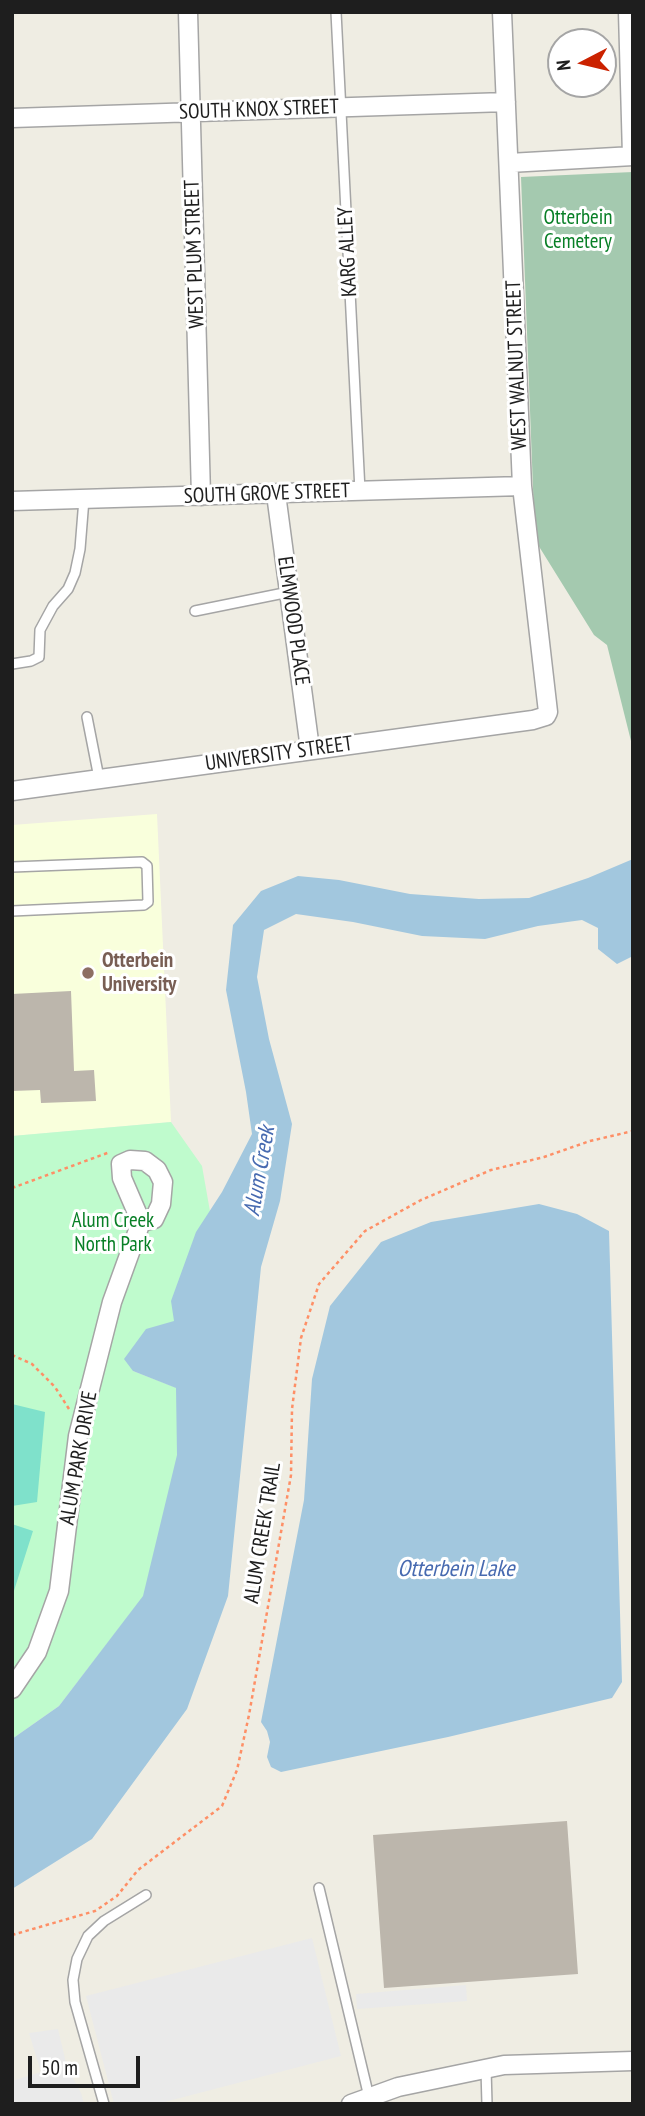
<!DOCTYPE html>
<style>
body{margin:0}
#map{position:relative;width:645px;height:2116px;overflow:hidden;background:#efede3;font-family:"PT Sans Narrow",sans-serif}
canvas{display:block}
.frame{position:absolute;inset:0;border:14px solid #1e1e1e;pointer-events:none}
.north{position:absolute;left:547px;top:28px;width:70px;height:70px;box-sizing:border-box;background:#fff;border:2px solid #a5a5a5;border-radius:50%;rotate:263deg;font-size:19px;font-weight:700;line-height:28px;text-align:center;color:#1e1e1e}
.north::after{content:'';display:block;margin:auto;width:24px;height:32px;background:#cb2200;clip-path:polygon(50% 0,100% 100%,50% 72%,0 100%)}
.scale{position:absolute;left:28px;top:2056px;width:112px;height:32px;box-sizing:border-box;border:4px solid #1e1e1e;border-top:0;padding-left:9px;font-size:21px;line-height:24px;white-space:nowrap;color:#1e1e1e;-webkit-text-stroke:5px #fff;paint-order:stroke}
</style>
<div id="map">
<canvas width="645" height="2116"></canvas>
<div class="frame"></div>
<div class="north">N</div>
<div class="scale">50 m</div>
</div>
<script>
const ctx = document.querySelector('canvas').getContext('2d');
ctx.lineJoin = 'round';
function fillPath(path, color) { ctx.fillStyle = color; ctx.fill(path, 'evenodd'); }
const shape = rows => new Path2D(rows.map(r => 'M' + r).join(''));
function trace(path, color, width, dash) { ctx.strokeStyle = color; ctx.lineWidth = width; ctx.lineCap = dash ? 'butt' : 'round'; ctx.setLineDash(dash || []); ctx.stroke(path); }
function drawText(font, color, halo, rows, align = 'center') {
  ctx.font = font + ' "PT Sans Narrow",sans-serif'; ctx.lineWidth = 6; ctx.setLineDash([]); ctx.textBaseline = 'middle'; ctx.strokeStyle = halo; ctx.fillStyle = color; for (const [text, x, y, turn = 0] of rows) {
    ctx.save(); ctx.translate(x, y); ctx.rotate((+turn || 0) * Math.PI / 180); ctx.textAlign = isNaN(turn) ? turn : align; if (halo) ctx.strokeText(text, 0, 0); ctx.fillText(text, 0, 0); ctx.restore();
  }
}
fillPath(shape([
 [157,814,171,1122,12,1136,12,825]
]), '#f9ffdc');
fillPath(shape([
 [633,172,633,749,607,645,594,635,535,540,521,177]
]), '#a4c9af');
fillPath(shape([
 [171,1122,202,1166,223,1285,133,1371,177,1388,178,1455,144,1596,59,1706,12,1739,12,1136]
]), '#bffbcd');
fillPath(shape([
 [12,1404,45,1412,37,1502,12,1506],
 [12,1524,33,1531,12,1597]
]), '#7fe1cb');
fillPath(shape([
 [312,1938,341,2056,157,2104,114,2104,86,1996],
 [466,1985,467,2001,357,2009,356,1994],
 [58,2029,67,2067,81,2093,84,2104,12,2104,12,2081,41,2072,29,2033]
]), '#eaeaea');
fillPath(shape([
 [633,859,633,956,617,964,598,949,598,928,582,920,538,926,485,939,422,936,353,922,296,914,264,930,257,977,269,1039,292,1124,280,1201,261,1267,228,1596,187,1709,92,1839,12,1889,12,1739,59,1706,143,1596,177,1455,176,1388,133,1371,124,1359,146,1329,174,1321,171,1301,196,1232,222,1192,252,1134,246,1092,226,990,233,925,261,891,298,876,339,880,410,894,479,899,529,898,588,878],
 [539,1204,577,1214,609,1231,622,1682,612,1698,448,1737,281,1772,271,1767,267,1757,270,1742,267,1731,261,1722,304,1500,312,1379,330,1306,381,1242,431,1222]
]), '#a2c7de');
fillPath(shape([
 [71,991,74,1071,94,1070,96,1101,41,1103,40,1090,12,1091,12,994],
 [567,1821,578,1974,384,1988,373,1835]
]), '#bcb6ac');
const service = shape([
 [336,12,360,491],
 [195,611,289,592],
 [12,664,31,661,39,657,40,630,53,606,68,589,75,573,80,549,84,499],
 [87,717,99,778],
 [12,867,142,862,147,866,148,902,144,905,12,911],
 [319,1888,369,2097],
 [486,2069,487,2104],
 [104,2104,75,2002,73,1980,77,1959,88,1936,104,1921,146,1895]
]);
const minor = shape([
 [188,12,201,496],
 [628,12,632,156],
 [12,118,506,102],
 [509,163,633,156],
 [276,494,310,749],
 [12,501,522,486],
 [12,791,533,720,546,716,548,712,522,486,502,12],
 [12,1689,37,1652,59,1591,78,1436,112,1302,141,1222,122,1178,121,1164,130,1160,145,1161,157,1170,163,1182,161,1204,154,1219,141,1222],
 [351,2104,398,2087,504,2065,633,2061]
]);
trace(service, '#a5a5a5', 12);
trace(minor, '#a5a5a5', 21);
trace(shape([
 [12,1188,110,1152],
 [12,1355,32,1364,55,1387,69,1409],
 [12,1935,95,1911,117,1896,138,1870,222,1806,237,1770,249,1715,291,1475,292,1409,301,1338,319,1284,365,1231,421,1200,491,1170,544,1157,590,1141,633,1131]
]), '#fe8f66', 2.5, [3.5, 3.5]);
trace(service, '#fff', 9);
trace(minor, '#fff', 18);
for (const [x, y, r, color] of [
 [88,973,7,"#8d6e63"]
]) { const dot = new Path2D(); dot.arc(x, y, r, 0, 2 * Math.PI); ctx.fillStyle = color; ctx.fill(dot); trace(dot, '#fff', 2.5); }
drawText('21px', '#1e1e1e', '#fff', [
 ["SOUTH KNOX STREET",259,110,-2],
 ["KARG ALLEY",348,252,-93],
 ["WEST PLUM STREET",195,254,-92],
 ["WEST WALNUT STREET",517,365,-92],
 ["SOUTH GROVE STREET",267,494,-2],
 ["ELMWOOD PLACE",293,621,82],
 ["UNIVERSITY STREET",279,754,-8],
 ["ALUM PARK DRIVE",79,1458,-80],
 ["ALUM CREEK TRAIL",263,1533,-81]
]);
drawText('21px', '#087f26', '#fff', [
 ["Otterbein",578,218],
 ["Cemetery",578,242],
 ["Alum Creek",113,1221],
 ["North Park",113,1245]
]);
drawText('bold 21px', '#785e54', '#fff', [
 ["Otterbein",102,961],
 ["University",102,985]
], 'left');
drawText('italic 23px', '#476ab0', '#fff', [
 ["Alum Creek",260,1171,-80],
 ["Otterbein Lake",456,1569]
]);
</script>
